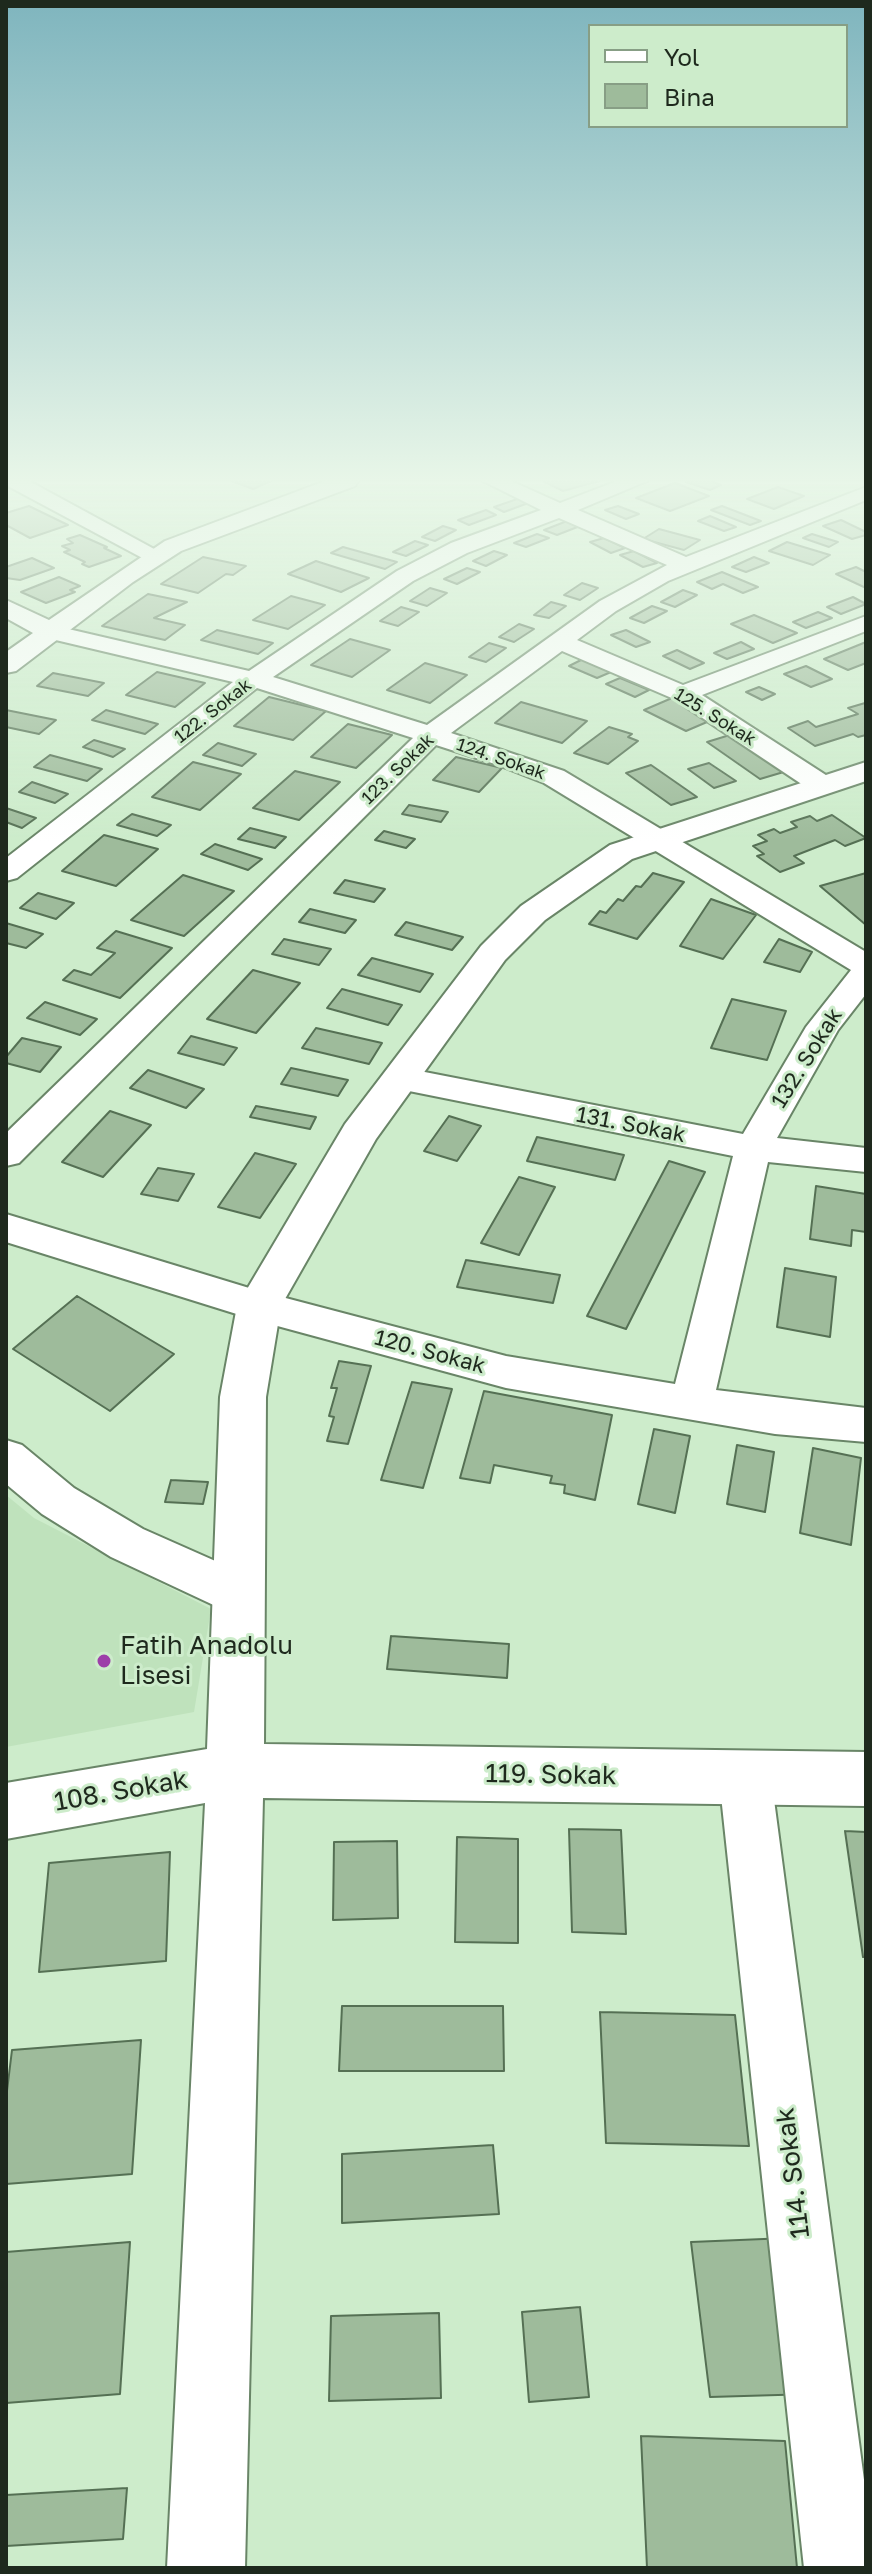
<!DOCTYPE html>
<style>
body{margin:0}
#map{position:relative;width:872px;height:2574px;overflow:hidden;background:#cdeccb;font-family:"Golos Text",sans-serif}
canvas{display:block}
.frame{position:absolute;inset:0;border:8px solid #1e291d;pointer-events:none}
.legend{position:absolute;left:588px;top:24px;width:260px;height:104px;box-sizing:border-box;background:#cdeccb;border:2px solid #879e85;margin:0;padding:10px 14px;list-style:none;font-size:24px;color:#1e291d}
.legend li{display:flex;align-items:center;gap:16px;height:40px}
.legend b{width:40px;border:2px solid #879e85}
</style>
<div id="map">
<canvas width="872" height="2574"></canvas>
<div class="frame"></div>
<ul class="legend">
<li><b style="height:10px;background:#fff"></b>Yol</li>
<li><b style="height:22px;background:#9ebb9b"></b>Bina</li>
</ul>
</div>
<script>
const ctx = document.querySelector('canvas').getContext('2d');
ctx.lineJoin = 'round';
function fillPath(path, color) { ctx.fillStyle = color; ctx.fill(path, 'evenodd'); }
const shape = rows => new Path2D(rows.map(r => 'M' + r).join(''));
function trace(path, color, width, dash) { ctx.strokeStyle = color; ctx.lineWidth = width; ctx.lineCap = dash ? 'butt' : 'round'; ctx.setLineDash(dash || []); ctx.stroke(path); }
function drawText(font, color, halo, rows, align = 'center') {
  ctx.font = font + ' "Golos Text",sans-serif'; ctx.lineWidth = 6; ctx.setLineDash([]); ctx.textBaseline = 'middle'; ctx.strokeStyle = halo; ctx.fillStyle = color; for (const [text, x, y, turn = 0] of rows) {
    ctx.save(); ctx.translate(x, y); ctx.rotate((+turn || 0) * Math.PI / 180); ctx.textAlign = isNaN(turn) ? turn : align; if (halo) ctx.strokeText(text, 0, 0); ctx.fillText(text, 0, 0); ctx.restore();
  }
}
fillPath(shape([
 [6,1495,34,1518,211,1609,194,1712,6,1747]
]), '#bfe2bc');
const building = shape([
 [232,481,271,481,253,489,232,481],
 [543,481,599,481,563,491,543,481],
 [711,481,721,485,710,490,686,482,711,481],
 [675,483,709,496,670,511,636,498,675,483],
 [778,487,804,496,774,509,747,499,778,487],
 [520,498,531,502,504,512,494,507,520,498],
 [29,506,68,525,30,538,6,525,6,513,29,506],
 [618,506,639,514,626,519,605,510,618,506],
 [722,506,761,521,750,525,711,510,722,506],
 [486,510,496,515,469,525,458,520,486,510],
 [710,516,736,527,724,531,698,521,710,516],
 [841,520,866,532,866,535,852,539,823,526,841,520],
 [567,521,580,526,557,535,544,530,567,521],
 [443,526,456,530,435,541,422,537,443,526],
 [659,529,700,540,684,550,643,539,659,529],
 [537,534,549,538,526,547,514,543,537,534],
 [812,534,838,542,829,547,803,538,812,534],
 [80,535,107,547,104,548,121,556,89,567,82,564,85,562,64,552,70,550,62,546,73,543,67,539,80,535],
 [604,538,625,548,611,553,590,542,604,538],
 [415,541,428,545,406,556,393,552,415,541],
 [787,542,830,555,813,565,769,551,787,542],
 [343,547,397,562,385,569,331,553,343,547],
 [494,551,507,555,486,566,473,561,494,551],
 [634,551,657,563,643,567,620,555,634,551],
 [203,557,246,566,233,575,226,574,198,593,161,584,203,557],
 [754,557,769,563,746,572,732,567,754,557],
 [32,558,54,568,20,580,6,578,6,567,32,558],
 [316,561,369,578,341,592,288,574,316,561],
 [856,567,866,572,866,588,836,574,856,567],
 [467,568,480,572,457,584,444,579,467,568],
 [722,572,758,587,743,593,723,584,712,589,697,582,722,572],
 [59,577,80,586,70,590,75,592,46,603,21,592,59,577],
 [582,583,598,588,580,600,564,595,582,583],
 [430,588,447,593,427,606,410,601,430,588],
 [683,590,697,595,675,607,661,602,683,590],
 [148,594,187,602,154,618,185,625,165,640,102,626,148,594],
 [291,596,325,605,288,629,253,620,291,596],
 [853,597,866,604,841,614,827,607,853,597],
 [551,602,566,606,549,618,534,615,551,602],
 [652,606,667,611,644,623,630,618,652,606],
 [401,607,419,612,398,626,380,621,401,607],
 [818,612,832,618,806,628,793,622,818,612],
 [754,615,797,633,773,643,731,624,754,615],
 [519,624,534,629,514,642,499,637,519,624],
 [217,630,273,643,258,654,201,640,217,630],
 [626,630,650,642,636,647,611,635,626,630],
 [350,639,390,650,352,677,311,665,350,639],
 [741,642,754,649,727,659,714,653,741,642],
 [866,642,866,663,848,670,824,659,866,642],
 [489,643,506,648,486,662,469,657,489,643],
 [677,650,704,663,690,669,663,656,677,650],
 [583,659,611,672,597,678,569,666,583,659],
 [425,663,467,675,430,703,387,690,425,663],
 [806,666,832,679,811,687,784,674,806,666],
 [157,672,205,683,175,707,126,695,157,672],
 [53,673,104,683,88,696,37,686,53,673],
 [620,678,649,690,635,697,606,684,620,678],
 [759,687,775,694,762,700,746,692,759,687],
 [269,697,326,711,293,740,234,726,269,697],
 [672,698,714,719,686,731,644,710,672,698],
 [521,702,587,721,562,743,495,723,521,702],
 [865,703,866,735,858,737,853,734,815,746,788,728,808,721,816,727,858,714,848,708,865,703],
 [6,710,56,720,39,734,6,727,6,710],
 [106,710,158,724,145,734,92,720,106,710],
 [348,724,392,735,356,768,311,757,348,724],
 [609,727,632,734,628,737,638,741,608,764,574,753,609,727],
 [733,734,787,771,760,779,707,742,733,734],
 [94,740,125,749,113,757,83,747,94,740],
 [218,743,256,754,242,766,203,755,218,743],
 [50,755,102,769,87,781,34,767,50,755],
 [456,757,502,768,479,792,433,780,456,757],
 [193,762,241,774,200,810,152,797,193,762],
 [709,763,736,781,714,788,688,769,709,763],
 [651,765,697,797,671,805,626,773,651,765],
 [295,771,340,782,299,820,253,808,295,771],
 [32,782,68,794,55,803,19,792,32,782],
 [409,805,448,812,441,822,402,814,409,805],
 [6,808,36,818,22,828,6,822,6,808],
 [132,814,171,825,157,836,117,825,132,814],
 [832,815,866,838,845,846,835,840,794,856,804,863,780,872,757,856,764,854,753,846,767,841,758,835,774,829,780,833,797,827,791,822,810,816,817,821,832,815],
 [250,828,286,837,275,848,238,839,250,828],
 [384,831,415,839,406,848,375,840,384,831],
 [104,835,158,849,116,886,62,871,104,835],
 [215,844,262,859,248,870,201,854,215,844],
 [653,873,684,882,637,939,589,924,600,911,606,913,618,899,623,901,636,886,641,887,653,873],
 [866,873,866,925,820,886,866,873],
 [183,875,234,891,184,936,131,920,183,875],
 [345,880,385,889,374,902,334,893,345,880],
 [38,893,74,903,56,919,20,908,38,893],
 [711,899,756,915,723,959,680,946,711,899],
 [310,909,356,920,345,933,299,922,310,909],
 [406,922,463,937,452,950,395,935,406,922],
 [6,923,43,934,26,948,6,943,6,923],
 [116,931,172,948,120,998,63,980,74,970,91,975,115,953,97,948,116,931],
 [284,939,331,949,319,965,272,954,284,939],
 [779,939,812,952,800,972,764,962,779,939],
 [372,958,433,974,420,992,358,975,372,958],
 [253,970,300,983,256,1033,207,1019,253,970],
 [342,989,402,1005,388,1025,327,1008,342,989],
 [732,999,786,1011,767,1060,711,1048,732,999],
 [45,1002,97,1019,80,1035,27,1018,45,1002],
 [316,1028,382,1043,369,1064,302,1048,316,1028],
 [191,1036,237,1048,224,1065,178,1053,191,1036],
 [22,1038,61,1047,40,1072,6,1063,6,1057,22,1038],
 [291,1068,348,1080,338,1096,281,1084,291,1068],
 [148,1070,204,1089,186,1108,130,1088,148,1070],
 [256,1106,316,1117,310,1129,250,1117,256,1106],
 [110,1111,151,1125,103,1177,62,1162,110,1111],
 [449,1116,481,1126,457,1161,424,1151,449,1116],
 [537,1137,624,1155,615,1180,527,1161,537,1137],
 [255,1153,296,1164,260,1218,218,1207,255,1153],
 [669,1161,705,1172,626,1329,587,1316,669,1161],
 [158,1168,194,1174,178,1201,141,1194,158,1168],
 [519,1177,555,1187,519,1255,481,1243,519,1177],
 [816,1186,866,1194,866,1232,852,1230,851,1246,810,1239,816,1186],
 [466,1260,560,1275,553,1303,457,1287,466,1260],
 [785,1268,836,1277,830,1337,777,1327,785,1268],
 [77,1296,174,1354,110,1411,13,1349,77,1296],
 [339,1361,371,1366,348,1444,327,1441,334,1417,329,1416,337,1388,331,1388,339,1361],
 [412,1382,452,1389,423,1488,381,1480,412,1382],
 [484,1391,612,1415,595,1500,564,1493,565,1485,550,1483,552,1476,494,1465,490,1483,460,1478,484,1391],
 [654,1429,690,1436,675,1513,638,1504,654,1429],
 [737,1445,774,1452,765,1512,727,1504,737,1445],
 [813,1448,861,1458,851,1545,800,1533,813,1448],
 [171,1480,208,1482,203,1504,165,1502,171,1480],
 [391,1636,509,1644,507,1678,387,1669,391,1636],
 [569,1829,621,1830,626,1934,572,1932,569,1829],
 [845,1831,866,1832,866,1957,863,1957,845,1831],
 [457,1837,518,1839,518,1943,455,1942,457,1837],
 [397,1841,398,1918,333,1920,334,1842,397,1841],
 [170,1852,166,1961,39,1972,49,1863,170,1852],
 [342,2006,503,2006,504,2071,339,2071,342,2006],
 [600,2012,735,2015,749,2146,606,2143,600,2012],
 [141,2040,132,2174,6,2184,6,2099,12,2050,141,2040],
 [493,2145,499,2214,342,2223,342,2154,493,2145],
 [788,2238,812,2394,710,2397,691,2242,788,2238],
 [130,2242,120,2394,6,2403,6,2252,130,2242],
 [580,2307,589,2397,529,2402,522,2312,580,2307],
 [439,2313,441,2398,329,2401,331,2316,439,2313],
 [641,2436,785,2441,797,2568,647,2568,641,2436],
 [127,2488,123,2539,6,2546,6,2495,127,2488]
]);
fillPath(building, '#9ebb9b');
trace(building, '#557054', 2);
const street = shape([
 [6,481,29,481,167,556,164,561,148,561,6,485,6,481],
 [483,481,511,481,560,503,617,481,647,481,578,510,686,557,866,487,866,500,668,581,616,611,577,640,683,685,866,616,866,631,702,695,832,779,836,785,832,791,812,791,674,699,562,651,451,733,564,771,866,952,866,994,838,1030,777,1138,866,1148,866,1172,768,1162,716,1390,866,1408,866,1442,775,1434,506,1388,259,1321,6,1242,6,1214,259,1291,506,1356,675,1384,733,1156,399,1089,387,1086,382,1078,387,1070,399,1067,743,1134,806,1027,851,970,544,783,498,765,436,745,19,1163,6,1166,6,1133,413,738,257,688,17,878,6,881,6,858,233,682,43,637,39,632,43,627,51,625,249,671,397,571,451,543,541,510,483,481],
 [559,518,667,565,600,601,427,725,273,677,413,581,467,553,559,518],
 [6,1440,22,1445,74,1488,143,1529,256,1579,263,1594,256,1609,239,1615,222,1609,111,1557,42,1514,6,1484,6,1440],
 [745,1752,763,1760,771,1777,866,2495,866,2568,804,2568,719,1777,727,1760,745,1752]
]);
const secondary = shape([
 [325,481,358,481,355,486,181,551,133,582,16,671,6,673,6,652,33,633,6,618,6,600,49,620,165,541,325,481],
 [866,762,866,781,632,859,545,920,505,960,376,1139,281,1306,266,1397,264,1744,866,1752,866,1806,263,1798,245,2568,167,2568,205,1803,6,1839,6,1783,207,1749,220,1397,237,1306,345,1124,481,946,521,906,610,845,866,762]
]);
trace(street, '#698567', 4);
trace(secondary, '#698567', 4);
fillPath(street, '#fff');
fillPath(secondary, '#fff');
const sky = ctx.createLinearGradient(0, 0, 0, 842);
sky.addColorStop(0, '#7fb5be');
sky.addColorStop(0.57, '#e8f6e8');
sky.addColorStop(1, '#e8f6e800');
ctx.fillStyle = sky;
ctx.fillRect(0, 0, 872, 842);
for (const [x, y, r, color] of [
 [104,1661,8,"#9d3fa9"]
]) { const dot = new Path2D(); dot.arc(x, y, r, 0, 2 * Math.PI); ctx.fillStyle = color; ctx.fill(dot); trace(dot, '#cdeccb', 3); }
drawText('18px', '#1e291d', '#cdeccb', [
 ["122. Sokak",213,711,-38],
 ["125. Sokak",715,717,32],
 ["124. Sokak",501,759,19],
 ["123. Sokak",398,769,-44]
]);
drawText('22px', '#1e291d', '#cdeccb', [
 ["132. Sokak",807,1058,-58],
 ["131. Sokak",631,1125,11],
 ["120. Sokak",430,1352,15]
]);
drawText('26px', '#1e291d', '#cdeccb', [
 ["Fatih Anadolu",120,1646],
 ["Lisesi",120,1676]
], 'left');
drawText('26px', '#1e291d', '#cdeccb', [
 ["119. Sokak",551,1775,1],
 ["108. Sokak",121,1791,-10],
 ["114. Sokak",793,2173,-97]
]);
</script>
